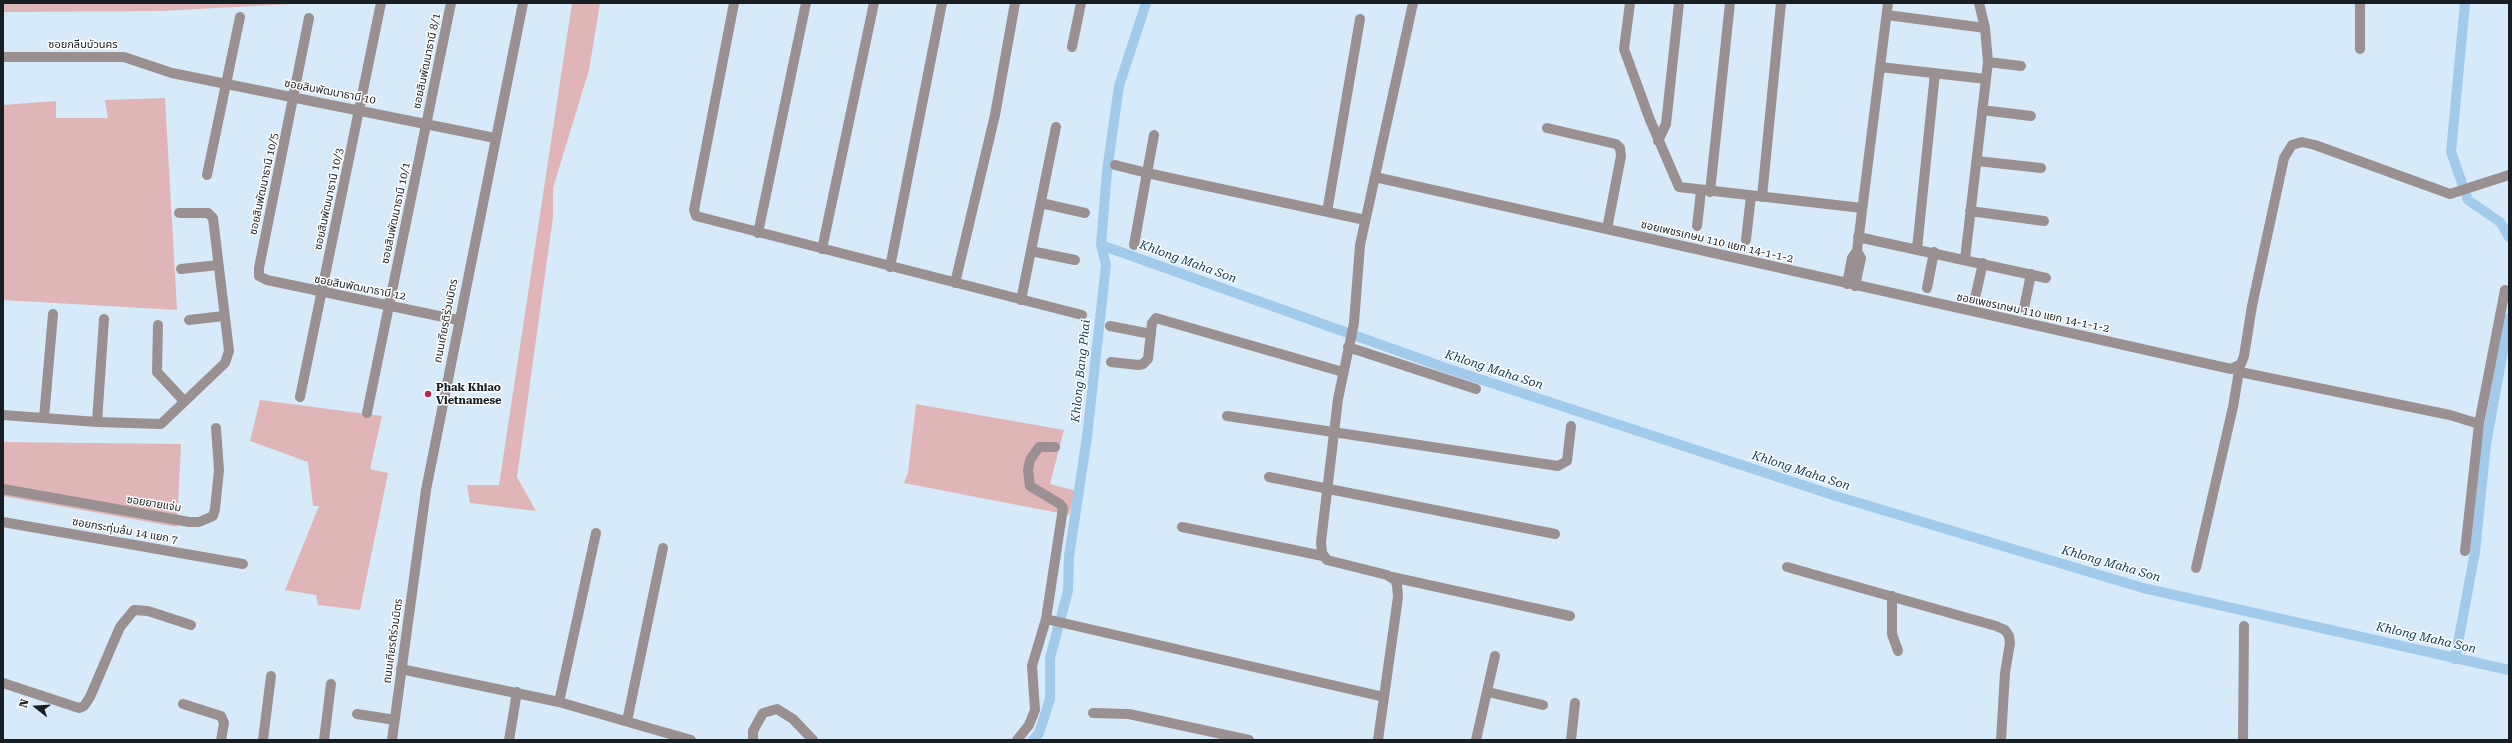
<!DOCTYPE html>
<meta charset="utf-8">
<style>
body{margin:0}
#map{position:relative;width:2512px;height:743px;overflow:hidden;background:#d7eafa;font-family:"Roboto Serif",serif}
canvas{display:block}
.frame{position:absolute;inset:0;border:4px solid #181f24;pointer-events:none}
.north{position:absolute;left:16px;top:687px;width:40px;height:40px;-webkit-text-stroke:3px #fff;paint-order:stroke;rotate:287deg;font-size:11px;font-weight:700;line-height:16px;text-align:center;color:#181f24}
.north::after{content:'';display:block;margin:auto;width:14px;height:18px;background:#181f24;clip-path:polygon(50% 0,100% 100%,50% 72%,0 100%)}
</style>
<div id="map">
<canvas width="2512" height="743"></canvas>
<div class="frame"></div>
<div class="north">N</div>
</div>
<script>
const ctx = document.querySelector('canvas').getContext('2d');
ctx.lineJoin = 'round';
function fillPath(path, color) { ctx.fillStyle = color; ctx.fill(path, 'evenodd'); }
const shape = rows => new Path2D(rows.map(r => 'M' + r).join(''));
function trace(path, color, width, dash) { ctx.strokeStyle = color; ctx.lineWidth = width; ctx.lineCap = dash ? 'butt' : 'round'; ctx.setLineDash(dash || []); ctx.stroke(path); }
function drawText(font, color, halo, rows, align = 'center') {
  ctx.font = font + ' "Roboto Serif","Noto Sans Thai",serif'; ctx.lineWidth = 3; ctx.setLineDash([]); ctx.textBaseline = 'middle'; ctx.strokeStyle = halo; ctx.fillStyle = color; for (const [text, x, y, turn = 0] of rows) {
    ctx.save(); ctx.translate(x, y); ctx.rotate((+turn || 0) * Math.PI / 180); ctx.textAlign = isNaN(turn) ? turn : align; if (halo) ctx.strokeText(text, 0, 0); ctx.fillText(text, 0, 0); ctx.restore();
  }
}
fillPath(shape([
 [3,3,309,3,161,11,3,12],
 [572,3,600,3,589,70,553,188,553,217,517,477,536,511,470,503,467,485,499,485],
 [165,98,177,310,3,300,3,105,56,101,56,118,108,118,105,100],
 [260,400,382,416,370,469,388,473,360,610,318,605,316,595,285,590,319,506,313,506,308,462,250,441],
 [916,404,1064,430,1050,484,1076,491,1069,515,904,483,908,473],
 [3,442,181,444,177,527,3,496]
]), '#e0b5b8');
trace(shape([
 [2465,3,2451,152,2468,200,2500,222,2509,237],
 [1101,245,1449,369,1836,496,2143,588,2509,670],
 [2455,659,2475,552,2486,444,2509,318],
 [1033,740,1039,733,1050,699,1050,658,1068,591,1069,556,1087,437,1106,265,1101,245,1107,171,1119,86,1146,3]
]), '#a2cbeb', 10);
trace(shape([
 [734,3,694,210,696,216,1082,315],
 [1630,3,1624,49,1650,120,1679,187,1862,208],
 [1887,15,1985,28],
 [309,18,259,268,259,276,267,280,458,320],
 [1072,47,1081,3],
 [2360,49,2360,3],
 [3,57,124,57,172,73,495,138],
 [1988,62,2021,66],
 [1880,67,1986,79],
 [1982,110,2031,116],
 [1547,128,1616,144,1620,148,1621,156,1607,229],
 [1658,141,1666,124,1679,3],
 [1977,161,2041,168],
 [1115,165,1147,173,1154,135],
 [207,175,240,17],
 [1375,177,2231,369,2241,364,2244,356,2252,306,2284,158,2292,145,2302,142,2315,145,2450,194,2509,175],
 [1710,192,1730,3],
 [1762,197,1781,3],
 [1041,203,1085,213],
 [1970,211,2044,221],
 [1327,212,1360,19],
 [1697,226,1701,191],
 [758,233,806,3],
 [1858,237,2046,278],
 [1746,240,1751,196],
 [1134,245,1147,173,1365,220],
 [822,249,874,3],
 [1917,249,1935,73],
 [1031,251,1075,260],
 [1965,259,1988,62,1985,28,1979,3],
 [890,267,942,3],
 [181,269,218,265],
 [955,283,995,115,1015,3],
 [1847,284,1852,258,1857,251,1888,3],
 [1855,286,1861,258,1857,251],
 [1927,288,1934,252],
 [1975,298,1983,263],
 [1021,300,1056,127],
 [2024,308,2031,274],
 [189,320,224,316],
 [158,325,157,372,184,401],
 [1110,326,1151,334],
 [1348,347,1476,389],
 [1111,362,1138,365,1143,364,1148,359,1152,323,1156,318,1343,372],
 [2240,372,2450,415,2479,424],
 [300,397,381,3],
 [367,413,451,3],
 [3,415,97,422,161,424,225,363,229,351,213,218,208,213,179,213],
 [1227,416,1558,466,1567,461,1571,426],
 [44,418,53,314],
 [97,422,104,319],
 [1269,477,1555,534],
 [3,489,189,522,199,522,213,516,215,509,219,470,216,428],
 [3,522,243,564],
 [1182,527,1323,556],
 [2465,551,2479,424,2505,290],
 [1787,567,1996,626,2005,630,2009,636,2010,643,2005,673,2001,740],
 [2196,568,2233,407,2240,365],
 [1392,577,1570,616],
 [1892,596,1892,634,1898,651],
 [1046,619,1384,697],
 [401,669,559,702,596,533],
 [3,683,79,708,84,706,90,697,120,627,134,610,148,611,191,625],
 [1488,692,1543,705],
 [559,702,691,740],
 [183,704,221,716,224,723,221,740],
 [1093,713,1129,714,1249,740],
 [357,714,395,720],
 [627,721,663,548],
 [263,740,271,676],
 [324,740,331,684],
 [392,740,426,490,523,3],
 [509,740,517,692],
 [753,740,753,731,763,713,777,709,793,719,813,740],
 [1017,740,1029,725,1035,710,1032,666,1046,619,1063,508,1060,504,1030,486,1028,470,1030,460,1039,447,1055,447],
 [1378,740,1398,597,1397,585,1395,580,1387,575,1327,560,1322,553,1321,542,1338,399,1354,323,1360,245,1413,3],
 [1476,740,1495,656],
 [1571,740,1575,703],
 [2243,740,2244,626]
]), '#9b9091', 10);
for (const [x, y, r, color] of [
 [428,394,4,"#b82647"]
]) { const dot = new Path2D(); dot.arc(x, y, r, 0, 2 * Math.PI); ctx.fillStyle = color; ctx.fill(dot); trace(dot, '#fff', 1.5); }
drawText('11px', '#181f24', '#fff', [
 ["ซอยกลีบบัวนคร",83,45],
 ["ซอยสินพัฒนาธานี 8/1",427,61,-78],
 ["ซอยสินพัฒนาธานี 10",330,92,11],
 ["ซอยสินพัฒนาธานี 10/5",264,184,-78],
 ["ซอยสินพัฒนาธานี 10/3",329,199,-78],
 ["ซอยสินพัฒนาธานี 10/1",396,213,-78],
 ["ซอยเพชรเกษม 110 แยก 14-1-1-2",1717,242,13],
 ["ซอยสินพัฒนาธานี 12",360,288,11],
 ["ซอยเพชรเกษม 110 แยก 14-1-1-2",2033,313,12],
 ["ถนนเกียรติร่วมมิตร",446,321,-79],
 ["ซอยยายแจ่ม",154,504,9],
 ["ซอยกระทุ่มล้ม 14 แยก 7",125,531,10],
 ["ถนนเกียรติร่วมมิตร",393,641,-82]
]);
drawText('bold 11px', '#181f24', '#fff', [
 ["Phak Khiao",436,388],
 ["Vietnamese",436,401]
], 'left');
drawText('italic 12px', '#023654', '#fff', [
 ["Khlong Maha Son",1188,262,20],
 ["Khlong Maha Son",1494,370,18],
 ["Khlong Bang Phai",1081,371,-84],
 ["Khlong Maha Son",1801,471,18],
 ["Khlong Maha Son",2111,564,16],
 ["Khlong Maha Son",2426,638,13]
]);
</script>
